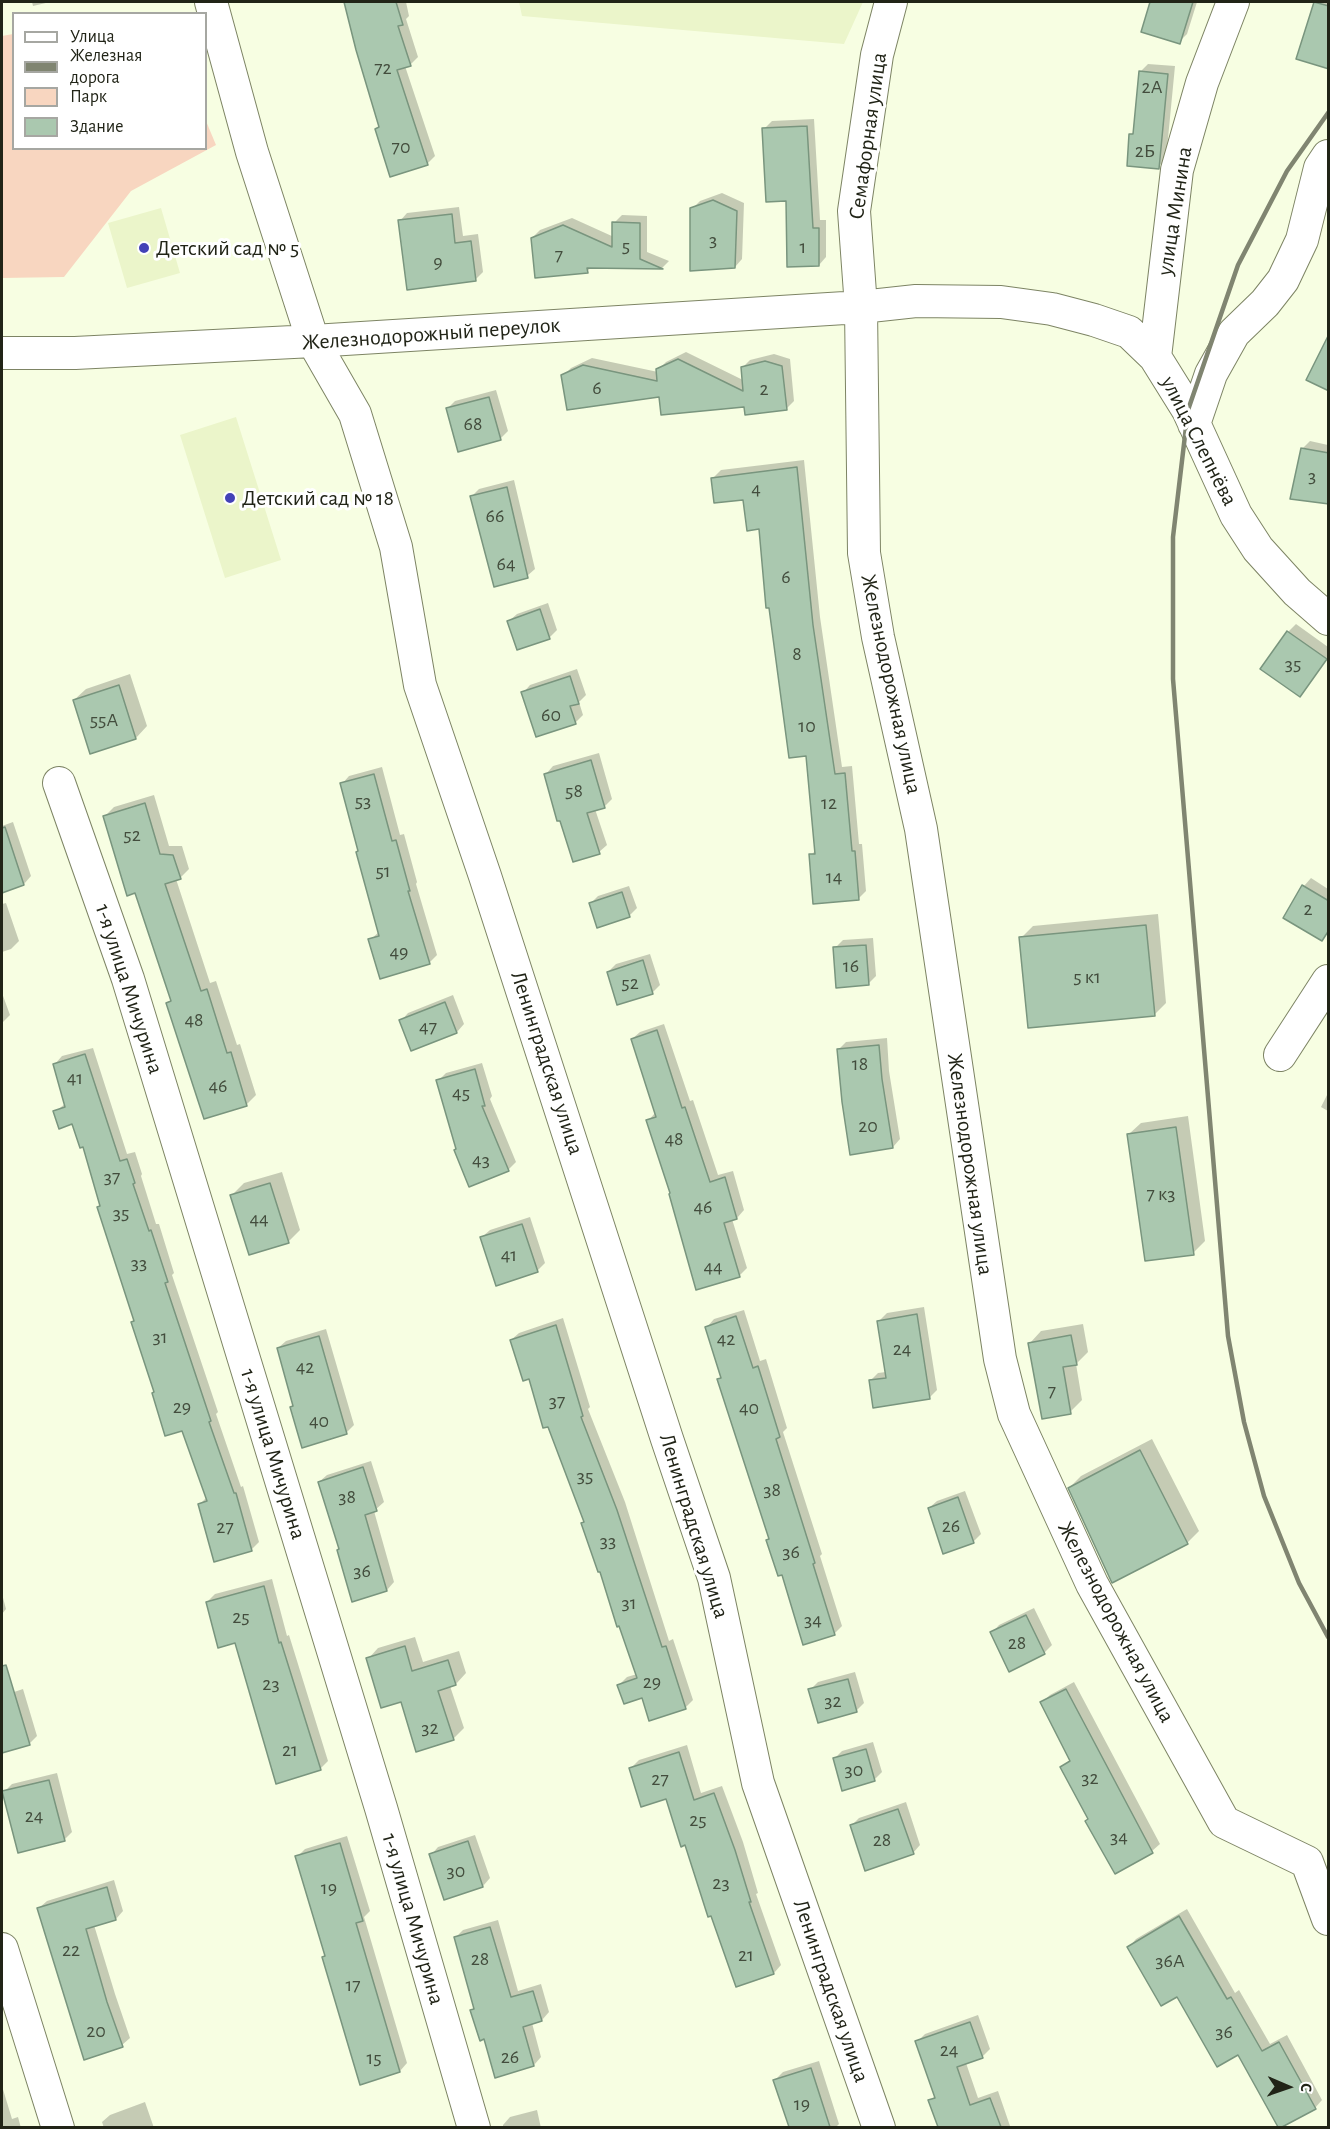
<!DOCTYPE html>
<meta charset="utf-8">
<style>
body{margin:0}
#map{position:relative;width:1330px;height:2129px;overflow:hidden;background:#f7fee2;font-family:"Alegreya Sans",sans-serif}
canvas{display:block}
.frame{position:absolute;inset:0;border:3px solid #212417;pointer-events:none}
.legend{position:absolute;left:12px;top:12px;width:195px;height:138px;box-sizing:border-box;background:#fff;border:2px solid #a6a7a2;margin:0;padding:8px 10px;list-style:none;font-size:18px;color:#212417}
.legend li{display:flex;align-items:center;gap:12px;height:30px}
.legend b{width:30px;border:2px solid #a6a7a2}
.north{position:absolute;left:1258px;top:2057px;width:60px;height:60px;-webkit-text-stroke:4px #fff;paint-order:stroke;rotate:92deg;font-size:16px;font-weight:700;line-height:24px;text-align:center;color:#212417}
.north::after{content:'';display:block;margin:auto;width:21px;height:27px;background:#212417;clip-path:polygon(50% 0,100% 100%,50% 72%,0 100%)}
</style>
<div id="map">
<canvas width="1330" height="2129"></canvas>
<div class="frame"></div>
<ul class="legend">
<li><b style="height:8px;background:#fff"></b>Улица</li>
<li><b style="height:8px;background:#808571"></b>Железная дорога</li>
<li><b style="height:16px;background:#f8d6c0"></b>Парк</li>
<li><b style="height:16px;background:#aac8af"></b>Здание</li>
</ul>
<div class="north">С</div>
</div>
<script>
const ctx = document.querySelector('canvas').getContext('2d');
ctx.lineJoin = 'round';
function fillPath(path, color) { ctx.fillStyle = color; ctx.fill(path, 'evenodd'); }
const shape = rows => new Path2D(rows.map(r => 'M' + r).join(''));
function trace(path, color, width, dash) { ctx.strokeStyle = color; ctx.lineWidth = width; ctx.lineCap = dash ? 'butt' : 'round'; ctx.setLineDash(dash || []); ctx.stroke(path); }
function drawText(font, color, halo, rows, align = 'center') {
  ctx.font = font + ' "Alegreya Sans",sans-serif'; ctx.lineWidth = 6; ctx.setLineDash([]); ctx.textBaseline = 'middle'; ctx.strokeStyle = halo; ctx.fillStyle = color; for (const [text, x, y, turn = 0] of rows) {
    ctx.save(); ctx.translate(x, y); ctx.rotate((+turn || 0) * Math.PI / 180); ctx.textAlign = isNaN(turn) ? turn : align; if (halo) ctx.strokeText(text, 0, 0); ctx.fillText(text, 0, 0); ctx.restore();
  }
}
fillPath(shape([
 [519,2,863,2,844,44,522,16],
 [161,208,180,273,127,288,108,223],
 [236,417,281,560,225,578,180,435]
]), '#ebf5ca');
fillPath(shape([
 [13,34,14,148,206,148,206,121,216,145,131,191,64,277,2,278,2,36]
]), '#f8d6c0');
fillPath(shape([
 [32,2,50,2,33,6],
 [345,2,406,2,409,16,406,19,418,57,410,65,405,66,435,156,427,164,377,129,380,125],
 [1151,2,1197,2,1187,34,1179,42,1142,31],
 [1316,2,1328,2,1328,67,1315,3],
 [1148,64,1175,66,1166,159,1158,167,1130,135,1135,131,1141,71],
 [814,119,820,220,826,220,826,257,819,265,788,199,764,129,772,121],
 [722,193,744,203,742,259,735,267,692,209,700,201],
 [459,207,463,236,478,234,483,272,475,280,400,221,407,213],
 [622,215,647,216,647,252,669,261,662,268,592,267,587,271,532,238,540,230,572,218,614,237,614,223],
 [686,352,743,380,742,368,750,360,774,354,790,359,794,401,787,408,745,405,660,395,563,376,571,368,592,358,658,372,658,370,666,362],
 [496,390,508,431,500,439,447,409,455,401],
 [1310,441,1328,445,1328,503,1302,449],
 [804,460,820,617,842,767,852,766,859,844,862,844,866,891,858,899,811,855,816,850,808,754,760,528,745,498,713,478,721,470],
 [514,480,535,569,527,576,471,497,479,489],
 [548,603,557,630,549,638,509,621,517,614],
 [1296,624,1328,647,1328,657,1300,695,1288,632],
 [577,669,586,695,579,702,583,715,575,723,523,693,530,685],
 [130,674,147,726,136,738,91,752,74,700,86,689],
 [599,753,612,799,604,807,595,809,607,845,599,852,546,774,553,766],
 [382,767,400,835,404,834,417,882,416,884,437,955,429,963,370,940,380,931,342,784,349,776],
 [154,795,169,846,182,846,189,869,180,878,176,879,210,983,216,981,237,1045,240,1044,256,1095,247,1104,205,1118,167,1003,172,999,136,891,105,816,114,807],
 [13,822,31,876,24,884,2,891,2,826],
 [1311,878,1328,889,1328,932,1322,939,1285,917,1304,886],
 [629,886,637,908,629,916,590,904,598,896],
 [6,903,19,941,11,949,2,952,2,904],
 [1158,914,1166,1003,1154,1015,1021,938,1033,926],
 [873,938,876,976,868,984,835,948,843,940],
 [650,954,660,985,652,993,608,972,616,964],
 [2,993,10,1015,2,1023],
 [453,995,464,1024,457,1032,412,1049,401,1021,408,1013],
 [664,1024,690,1101,693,1100,718,1175,733,1171,744,1210,737,1218,732,1219,747,1268,739,1276,672,1193,648,1121,655,1113,632,1039,640,1032],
 [887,1038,889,1071,900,1139,893,1147,839,1049,846,1042],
 [93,1048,127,1154,135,1152,142,1174,141,1176,156,1224,159,1224,174,1273,172,1275,218,1412,216,1414,241,1487,243,1486,259,1542,251,1550,200,1504,207,1497,183,1429,156,1392,84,1145,73,1122,55,1112,66,1103,55,1064,62,1056],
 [482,1063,492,1096,490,1099,516,1162,508,1170,438,1081,446,1073],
 [1328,1093,1328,1111,1321,1107],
 [1188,1116,1205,1241,1193,1253,1129,1134,1141,1123],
 [282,1172,300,1230,288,1242,232,1195,244,1183],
 [530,1217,545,1263,537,1271,482,1237,490,1230],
 [924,1307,937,1390,929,1398,870,1381,878,1373,886,1372,879,1321,887,1313],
 [744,1310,760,1361,766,1359,787,1428,783,1432,822,1554,820,1556,842,1626,834,1634,770,1538,719,1379,722,1376,707,1327,714,1319],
 [563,1318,590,1407,588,1409,625,1502,669,1641,673,1639,693,1700,685,1708,643,1696,619,1685,627,1677,637,1674,601,1570,583,1523,585,1521,530,1377,511,1340,519,1333],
 [1083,1324,1088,1352,1076,1364,1082,1400,1070,1412,1030,1343,1041,1331],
 [326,1329,354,1425,346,1433,294,1405,278,1348,286,1341],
 [1152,1439,1199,1531,1187,1543,1113,1581,1069,1488,1081,1476],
 [371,1461,384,1502,374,1511,394,1582,387,1590,340,1549,319,1482,327,1475],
 [965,1491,981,1534,973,1542,929,1508,937,1501],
 [272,1579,287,1636,289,1635,328,1761,320,1769,236,1642,207,1602,215,1594],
 [2,1594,6,1609,2,1614],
 [1034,1608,1052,1645,1044,1653,992,1633,999,1625],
 [415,1637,423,1662,459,1651,466,1673,456,1684,450,1686,464,1728,454,1738,417,1750,402,1701,368,1659,378,1648],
 [855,1672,864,1703,856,1711,810,1690,818,1682],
 [1074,1682,1160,1844,1152,1851,1115,1872,1090,1818,1061,1768,1071,1759,1042,1702,1050,1695],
 [23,1689,37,1736,30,1743,2,1752,2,1696],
 [873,1742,882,1772,874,1780,834,1759,842,1751],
 [687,1745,701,1793,722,1786,743,1842,758,1893,756,1894,781,1965,774,1973,686,1843,667,1797,631,1768,639,1760],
 [57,1773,72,1832,64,1840,4,1792,12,1784],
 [906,1802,920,1845,913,1853,851,1826,859,1818],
 [475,1835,490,1878,483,1886,431,1855,438,1847],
 [347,1836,370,1911,364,1917,407,2063,400,2071,326,1955,297,1857,305,1849],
 [114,1880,123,1911,116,1919,94,1925,115,1994,130,2038,122,2045,84,2058,39,1908,47,1901],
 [1187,1909,1235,1993,1239,1990,1270,2044,1287,2035,1322,2100,1315,2108,1279,2127,1239,2053,1129,1947,1136,1939],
 [498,1920,518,1991,541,1984,549,2012,542,2020,532,2023,541,2057,534,2065,472,2010,475,2007,455,1938,463,1930],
 [978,2015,990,2049,982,2057,966,2063,978,2098,998,2091,1010,2126,1008,2128,939,2128,930,2101,936,2095,917,2042,925,2034],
 [819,2061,839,2124,835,2128,790,2128,775,2080,783,2072],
 [2,2086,12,2119,18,2117,21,2128,2,2128],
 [145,2102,154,2128,104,2128,102,2122,110,2115],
 [537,2110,541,2128,503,2128,503,2125,510,2117]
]), '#0003');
const building = shape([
 [344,2,396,2,403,25,398,26,411,66,397,70,428,165,390,177,375,129,379,127,356,50,344,2],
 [1150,2,1193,2,1180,44,1141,32,1150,2],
 [1314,2,1329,6,1329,69,1296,59,1314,2],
 [1139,71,1168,74,1159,169,1127,166,1129,134,1133,134,1139,71],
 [807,126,813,228,819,228,819,266,787,267,786,201,766,202,762,128,807,126],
 [713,200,737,211,735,268,690,271,690,208,713,200],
 [452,214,455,243,471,241,476,281,407,290,398,220,452,214],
 [612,222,640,223,640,259,663,269,587,268,588,273,535,278,531,238,563,225,612,247,612,222],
 [1329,334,1329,391,1306,380,1329,334],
 [678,359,743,391,741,367,765,361,782,366,787,410,745,415,744,407,661,415,659,397,567,410,561,375,583,365,657,381,656,369,678,359],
 [489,397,501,440,458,452,446,408,489,397],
 [1301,448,1329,453,1329,504,1290,499,1301,448],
 [797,467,813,625,835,774,845,773,852,851,855,851,859,900,813,904,809,854,815,854,806,756,789,758,769,608,766,608,759,529,747,531,743,500,714,503,711,478,797,467],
 [507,487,528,578,494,587,470,496,507,487],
 [540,609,550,639,517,650,507,621,540,609],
 [1287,631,1327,659,1300,697,1260,669,1287,631],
 [570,676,579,704,570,706,576,724,536,737,521,692,570,676],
 [119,685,136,739,90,754,73,700,119,685],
 [591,760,605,808,587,813,600,854,573,862,560,821,557,821,544,774,591,760],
 [374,774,392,841,396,840,410,891,408,891,430,964,380,979,368,939,379,936,356,852,358,851,340,783,374,774],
 [145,803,160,854,173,855,181,879,165,884,201,991,207,989,227,1053,231,1052,247,1106,204,1119,166,1003,171,1001,135,893,127,896,103,816,145,803],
 [5,827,24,885,2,893,2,828,5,827],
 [1302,885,1329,901,1329,930,1322,941,1283,918,1302,885],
 [622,892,630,917,597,928,589,903,622,892],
 [1146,925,1155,1016,1028,1028,1019,937,1146,925],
 [866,945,869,985,836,988,833,947,866,945],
 [643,960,653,994,617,1005,607,972,643,960],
 [445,1002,457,1033,411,1051,399,1020,445,1002],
 [657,1030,682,1108,685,1107,710,1182,725,1177,737,1219,724,1223,740,1277,696,1290,669,1194,670,1193,646,1120,656,1117,631,1039,657,1030],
 [879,1045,882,1079,893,1148,850,1155,842,1102,837,1049,879,1045],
 [85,1054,120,1161,127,1159,135,1183,133,1184,149,1231,151,1230,168,1282,165,1283,211,1421,209,1422,234,1493,236,1493,252,1551,214,1562,198,1504,207,1501,182,1431,165,1436,152,1393,154,1392,131,1322,134,1321,97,1207,100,1206,83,1147,80,1148,72,1124,59,1129,53,1111,65,1107,53,1064,85,1054],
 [475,1069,485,1106,482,1106,509,1171,469,1187,454,1150,456,1149,436,1080,475,1069],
 [1176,1127,1194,1255,1145,1261,1127,1134,1176,1127],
 [270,1183,289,1243,249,1255,230,1195,270,1183],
 [522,1224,538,1272,496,1286,480,1237,522,1224],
 [917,1314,930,1399,873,1408,869,1380,886,1378,877,1321,917,1314],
 [736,1316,753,1368,758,1366,780,1437,776,1439,815,1563,813,1564,835,1635,803,1645,782,1575,778,1576,766,1540,769,1539,717,1379,721,1378,705,1327,736,1316],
 [556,1325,583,1416,581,1417,617,1510,662,1647,666,1646,686,1709,649,1721,642,1698,624,1704,617,1685,637,1678,619,1626,617,1627,600,1572,598,1572,581,1523,584,1522,548,1427,543,1428,529,1379,523,1381,510,1340,556,1325],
 [1071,1335,1077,1365,1063,1367,1071,1414,1042,1419,1028,1343,1071,1335],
 [319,1336,347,1434,302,1448,290,1407,293,1406,277,1348,319,1336],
 [1140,1450,1188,1544,1112,1583,1068,1488,1140,1450],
 [363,1467,377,1511,365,1515,387,1591,352,1602,337,1550,339,1549,318,1482,363,1467],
 [958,1497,974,1543,943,1554,928,1508,958,1497],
 [264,1586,279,1643,281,1642,321,1770,276,1784,235,1643,218,1648,206,1602,264,1586],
 [1026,1615,1045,1654,1009,1672,990,1632,1026,1615],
 [405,1646,412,1671,448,1660,456,1685,438,1691,454,1740,416,1752,401,1702,381,1708,366,1658,405,1646],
 [6,1665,30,1745,2,1753,2,1666,6,1665],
 [848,1679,857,1712,818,1723,808,1689,848,1679],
 [1066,1689,1153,1853,1115,1874,1085,1821,1088,1819,1060,1767,1070,1761,1040,1702,1066,1689],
 [866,1749,875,1781,842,1791,833,1758,866,1749],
 [679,1752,694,1800,714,1793,735,1850,751,1902,749,1902,774,1974,736,1987,711,1916,708,1917,685,1845,681,1847,666,1799,641,1807,629,1768,679,1752],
 [49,1780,65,1841,18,1853,2,1791,49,1780],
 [898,1809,914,1854,865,1871,850,1825,898,1809],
 [468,1841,483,1887,444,1900,429,1854,468,1841],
 [340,1843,363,1921,356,1923,400,2072,360,2085,322,1957,325,1956,295,1856,340,1843],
 [107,1887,116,1920,86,1929,107,2002,123,2047,84,2060,37,1908,107,1887],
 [1179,1916,1227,1999,1231,1997,1262,2051,1279,2042,1316,2109,1282,2127,1278,2127,1238,2055,1217,2067,1177,1997,1161,2006,1127,1947,1179,1916],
 [490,1927,511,1997,533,1991,542,2021,523,2027,534,2066,495,2078,484,2039,480,2041,470,2010,474,2009,454,1937,490,1927],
 [970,2022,983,2058,957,2067,970,2105,990,2098,1001,2127,938,2127,928,2100,935,2098,915,2041,970,2022],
 [811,2068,830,2127,789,2127,773,2080,811,2068]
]);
fillPath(building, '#aac8af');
trace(building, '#79957e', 1.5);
const minor = shape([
 [211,2,252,152,313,341,355,414,396,547,420,685,485,876,667,1439,714,1578,758,1783,879,2128],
 [891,2,877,55,854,211,861,307,864,553,878,637,921,829,1000,1359,1014,1414,1092,1584,1224,1822,1307,1862,1328,1919],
 [2,353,75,353,313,341,861,307,916,301,1001,302,1052,309,1094,320,1129,332,1155,357,1188,410,1236,515,1258,549,1297,592,1328,619],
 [1155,357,1177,170,1202,83,1233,2],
 [1194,424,1211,374,1234,333,1265,303,1283,280,1302,240,1320,168,1328,156],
 [59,783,128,979,381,1808,474,2128],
 [1280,1055,1328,981],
 [2,1949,58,2128]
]);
trace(minor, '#7d8464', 34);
trace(minor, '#fff', 32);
trace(shape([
 [1328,113,1287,171,1238,265,1188,410,1173,537,1173,679,1228,1336,1244,1422,1264,1496,1299,1583,1328,1637]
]), '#808571', 4.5);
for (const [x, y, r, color] of [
 [144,248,6,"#4342b7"],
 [230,498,6,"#4342b7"]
]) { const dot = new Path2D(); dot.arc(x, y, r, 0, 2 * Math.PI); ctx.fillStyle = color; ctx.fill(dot); trace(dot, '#fff', 2); }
drawText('20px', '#434d3d', null, [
 ["72",383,68],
 ["2А",1152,87],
 ["70",401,147],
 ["2Б",1145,151],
 ["3",713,240],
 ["5",626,246],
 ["1",803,247],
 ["7",559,255],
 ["9",438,262],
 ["6",597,388],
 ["2",764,389],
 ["68",473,424],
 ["3",1312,476],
 ["4",756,489],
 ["66",495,516],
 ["64",506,564],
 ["6",786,577],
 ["8",797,654],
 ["35",1293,664],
 ["60",551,715],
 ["55А",104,720],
 ["10",807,726],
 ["58",574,791],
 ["53",363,801],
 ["12",829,803],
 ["52",132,835],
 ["51",383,871],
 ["14",834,877],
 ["2",1308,909],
 ["49",399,952],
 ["16",851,966],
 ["5 к1",1087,977],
 ["52",630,983],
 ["48",194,1020],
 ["47",428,1027],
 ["18",860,1064],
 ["41",75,1078],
 ["46",218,1086],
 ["45",461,1093],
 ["20",868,1126],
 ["48",674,1139],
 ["43",481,1160],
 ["37",112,1177],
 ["7 к3",1161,1194],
 ["46",703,1207],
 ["35",121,1213],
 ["44",259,1219],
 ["41",509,1255],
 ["33",139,1263],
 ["44",713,1267],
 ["31",160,1337],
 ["42",726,1339],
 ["24",902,1349],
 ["42",305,1367],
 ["7",1052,1391],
 ["37",557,1401],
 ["29",182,1407],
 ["40",749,1408],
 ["40",319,1421],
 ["35",585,1476],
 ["38",772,1490],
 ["38",347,1497],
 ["26",951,1526],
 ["27",225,1527],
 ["33",608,1541],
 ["36",791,1552],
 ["36",362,1571],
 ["31",629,1603],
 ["25",241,1617],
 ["34",813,1620],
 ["28",1017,1643],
 ["29",652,1682],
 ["23",271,1684],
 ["32",833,1701],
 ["32",430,1728],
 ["21",290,1750],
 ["30",854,1770],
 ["32",1090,1778],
 ["27",660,1779],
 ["24",34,1816],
 ["25",698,1820],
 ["34",1119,1837],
 ["28",882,1840],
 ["30",456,1871],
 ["23",721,1883],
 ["19",329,1888],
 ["22",71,1950],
 ["21",746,1955],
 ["28",480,1959],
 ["36А",1170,1961],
 ["17",353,1985],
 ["20",96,2031],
 ["36",1224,2032],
 ["24",949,2050],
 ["26",510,2057],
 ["15",374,2058],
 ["19",802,2104]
]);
drawText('22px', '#212417', '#fff', [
 ["Семафорная улица",868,136,-82],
 ["улица Минина",1175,211,-81],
 ["Железнодорожный переулок",431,334,-4],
 ["улица Слепнёва",1199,441,63],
 ["Железнодорожная улица",891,684,78],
 ["1-я улица Мичурина",129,989,72],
 ["Ленинградская улица",547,1063,72],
 ["Железнодорожная улица",970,1164,82],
 ["1-я улица Мичурина",273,1454,73],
 ["Ленинградская улица",694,1526,73],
 ["Железнодорожная улица",1116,1622,62],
 ["1-я улица Мичурина",413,1919,74],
 ["Ленинградская улица",831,1991,71]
]);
drawText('22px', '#212417', '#fff', [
 ["Детский сад № 5",156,248],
 ["Детский сад № 18",242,498]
], 'left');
</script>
